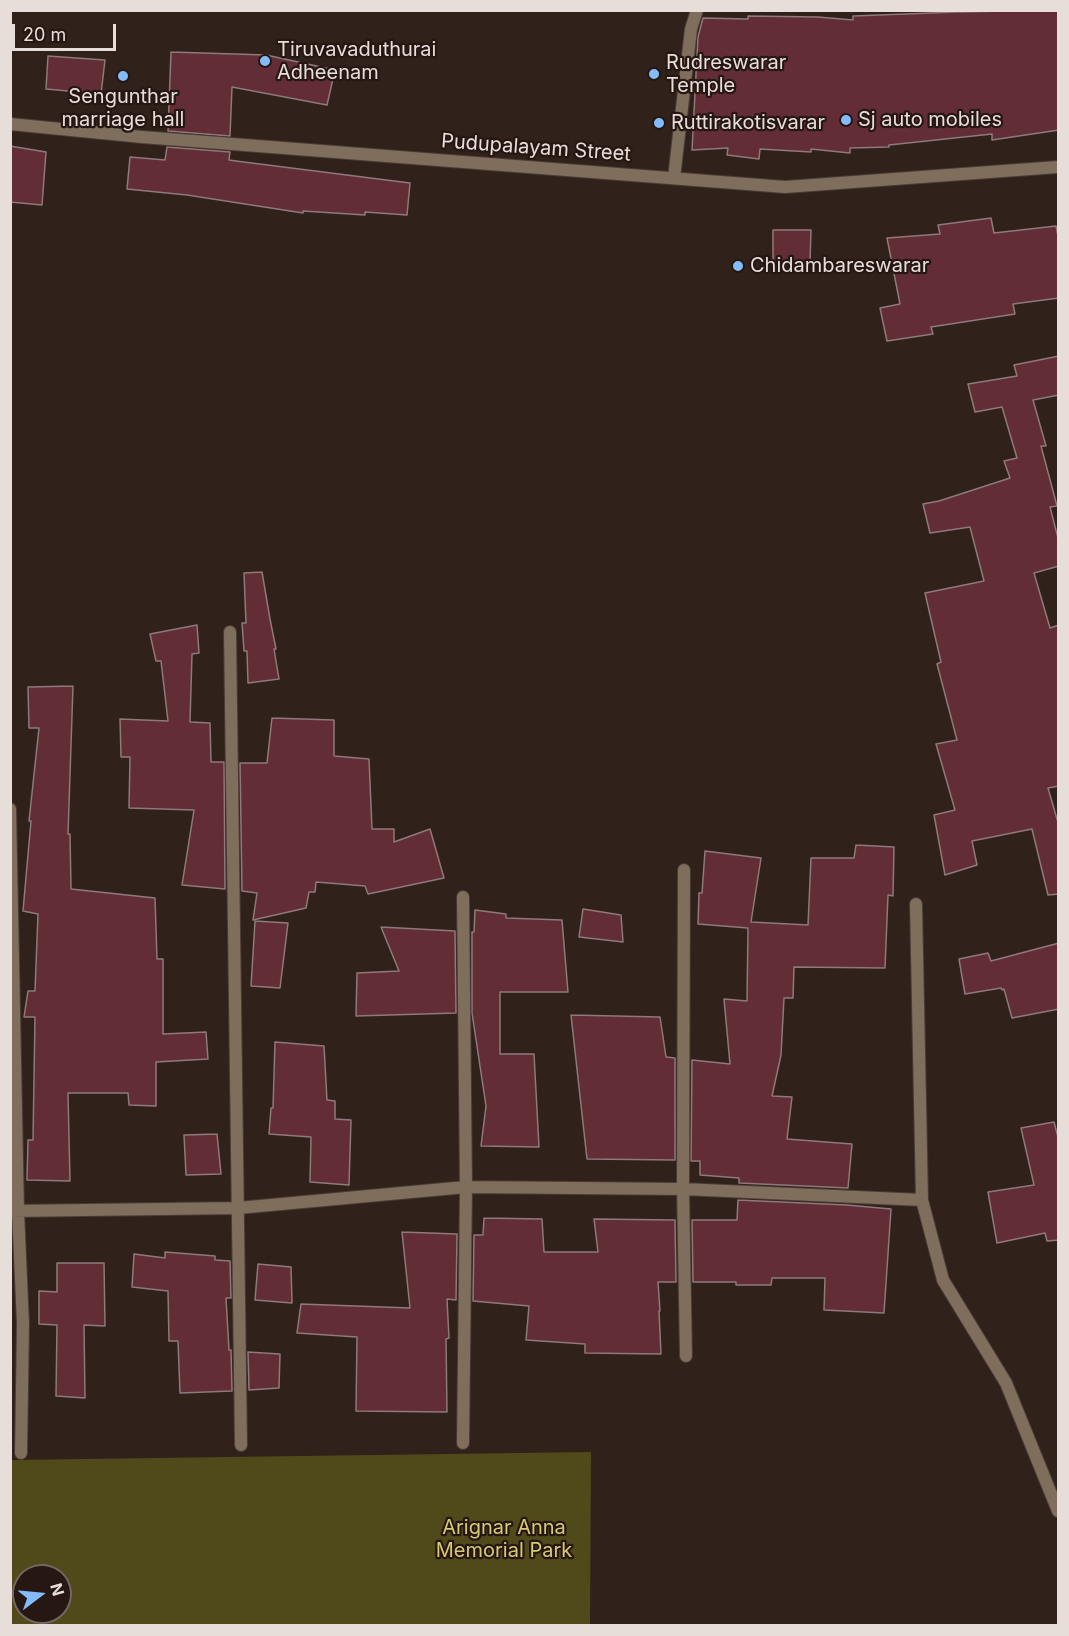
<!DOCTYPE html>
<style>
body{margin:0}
#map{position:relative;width:1069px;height:1636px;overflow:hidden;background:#30211b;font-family:Inter,sans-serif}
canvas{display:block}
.frame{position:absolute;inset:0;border:12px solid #e7ddd9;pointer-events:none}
.north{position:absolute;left:12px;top:1564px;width:60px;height:60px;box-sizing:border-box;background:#261712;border:2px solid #736662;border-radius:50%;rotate:74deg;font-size:16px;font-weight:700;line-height:24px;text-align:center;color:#e7ddd9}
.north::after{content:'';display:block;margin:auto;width:21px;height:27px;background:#84bcfb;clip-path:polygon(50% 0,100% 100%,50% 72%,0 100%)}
.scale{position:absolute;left:12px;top:24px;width:104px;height:27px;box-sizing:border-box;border:3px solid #e7ddd9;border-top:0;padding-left:8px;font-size:18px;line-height:21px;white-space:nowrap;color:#e7ddd9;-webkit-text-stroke:4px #261712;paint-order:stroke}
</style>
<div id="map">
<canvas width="1069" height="1636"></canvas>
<div class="frame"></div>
<div class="north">N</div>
<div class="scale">20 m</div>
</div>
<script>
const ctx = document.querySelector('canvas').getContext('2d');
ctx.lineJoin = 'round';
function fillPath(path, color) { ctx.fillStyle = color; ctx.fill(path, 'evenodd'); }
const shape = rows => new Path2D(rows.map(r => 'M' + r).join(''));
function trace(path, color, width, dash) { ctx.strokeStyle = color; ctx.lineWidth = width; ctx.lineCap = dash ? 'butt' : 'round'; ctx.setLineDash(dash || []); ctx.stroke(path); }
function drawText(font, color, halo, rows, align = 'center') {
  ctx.font = font + ' Inter,sans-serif'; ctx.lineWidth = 4.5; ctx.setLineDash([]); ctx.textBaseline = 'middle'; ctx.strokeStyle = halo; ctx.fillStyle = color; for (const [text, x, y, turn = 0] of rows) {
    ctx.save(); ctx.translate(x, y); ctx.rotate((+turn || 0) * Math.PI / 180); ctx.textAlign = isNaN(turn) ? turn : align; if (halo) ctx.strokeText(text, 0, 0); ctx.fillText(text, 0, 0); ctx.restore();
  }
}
fillPath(shape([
 [591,1452,590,1625,11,1625,11,1460],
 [24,1576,60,1576,60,1612,24,1612]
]), '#504a1b');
const building = shape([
 [1059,10,1059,130,992,140,992,134,889,145,889,147,850,148,850,153,811,149,811,152,760,149,759,159,727,155,728,148,692,150,698,37,703,18,748,19,748,16,818,17,853,20,853,16,957,12,1059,10],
 [171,52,266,55,335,70,327,105,232,87,230,136,168,131,171,52],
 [48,56,105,60,101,94,46,89,48,56],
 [10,146,46,152,42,205,10,202,10,146],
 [167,147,230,152,229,160,236,161,410,183,407,215,365,212,365,215,303,211,303,213,187,195,127,189,130,157,165,160,167,147],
 [991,218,994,233,1056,226,1059,241,1059,298,1013,304,1015,314,931,327,933,334,887,341,880,308,900,304,887,238,940,234,938,225,991,218],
 [773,230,811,230,810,263,773,265,773,230],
 [1059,356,1059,395,1033,400,1046,446,1041,446,1057,506,1050,507,1059,542,1059,566,1034,573,1050,628,1059,625,1059,786,1048,788,1059,826,1059,894,1048,895,1032,829,972,841,977,865,945,875,934,815,955,810,936,744,957,740,937,664,941,662,925,593,984,581,970,527,930,533,923,504,939,501,1010,478,1004,461,1017,458,1002,407,975,412,968,384,1017,376,1014,365,1059,356],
 [262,572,270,619,276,649,274,649,279,679,248,683,247,651,244,651,242,623,246,623,244,573,262,572],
 [197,625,199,653,192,654,190,722,210,723,211,762,224,762,225,889,182,885,194,810,129,808,130,757,121,757,120,719,168,721,161,661,156,661,150,634,197,625],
 [73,686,68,834,70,834,71,889,155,898,157,959,163,959,163,1034,206,1032,208,1059,156,1062,156,1106,129,1105,128,1093,68,1093,70,1181,27,1180,28,1140,33,1140,35,1017,24,1017,28,991,35,991,38,914,23,911,31,821,29,821,39,728,29,728,28,687,73,686],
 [272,718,334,720,334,756,369,759,372,829,394,829,394,842,430,829,444,878,368,894,365,886,316,882,315,892,309,892,306,908,253,920,257,893,242,891,240,763,267,763,272,718],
 [856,845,894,847,893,896,888,895,885,968,794,967,793,998,784,998,781,1055,772,1096,792,1097,787,1139,852,1144,848,1188,739,1183,739,1178,700,1175,700,1161,691,1161,692,1060,730,1064,724,999,747,1001,748,928,698,924,699,893,702,893,705,851,761,858,751,922,808,925,811,858,854,858,856,845],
 [583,909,621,915,623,942,579,937,583,909],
 [475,910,506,914,506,918,562,920,568,992,500,992,500,1054,534,1054,539,1147,481,1146,486,1106,472,1013,472,932,474,932,475,910],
 [255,921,288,923,280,988,251,986,255,921],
 [381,927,455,931,456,1013,356,1016,357,973,399,971,381,927],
 [1059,943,1059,1009,1012,1018,1004,989,1002,990,1001,988,965,994,959,959,988,953,991,961,1059,943],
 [571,1015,660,1017,666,1057,675,1058,675,1160,587,1159,571,1015],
 [275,1042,324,1046,327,1100,335,1101,335,1119,351,1120,349,1185,310,1182,311,1137,269,1134,271,1108,273,1108,275,1042],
 [1054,1122,1059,1141,1059,1240,1047,1241,1045,1233,997,1243,988,1192,1034,1185,1021,1128,1054,1122],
 [217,1134,221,1174,186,1175,184,1135,217,1134],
 [738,1200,847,1205,891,1209,884,1313,824,1310,825,1278,772,1278,771,1285,736,1285,736,1282,693,1282,692,1220,737,1220,738,1200],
 [484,1218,542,1219,544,1252,598,1252,594,1219,675,1220,676,1282,658,1282,660,1311,659,1311,661,1354,585,1353,585,1344,526,1340,529,1306,473,1301,474,1235,483,1235,484,1218],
 [402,1232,457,1234,456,1300,447,1299,449,1338,446,1339,447,1412,356,1411,357,1337,297,1333,301,1304,410,1308,402,1232],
 [165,1252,215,1256,215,1260,230,1261,231,1298,226,1298,229,1350,231,1350,232,1391,180,1393,178,1341,169,1341,168,1291,132,1287,134,1254,165,1258,165,1252],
 [57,1263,104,1263,105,1326,84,1325,85,1398,56,1396,57,1325,39,1324,39,1291,57,1292,57,1263],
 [258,1264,291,1267,292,1303,255,1300,258,1264],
 [248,1352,280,1354,279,1388,249,1390,248,1352]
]);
fillPath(building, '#632d36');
trace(building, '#8e797b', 1.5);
const minor = shape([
 [10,124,142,137,785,187,1058,167],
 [674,178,691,29,697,10],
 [230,632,241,1445],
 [10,809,18,1211,23,1324,21,1453],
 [684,870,683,1189,686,1356],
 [463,897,466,1187,463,1443],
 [916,904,922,1200,943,1280,1006,1383,1058,1511],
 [10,1211,238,1208,466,1187,683,1189,922,1200]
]);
trace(minor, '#4a3b36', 14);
trace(minor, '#7f6e5b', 12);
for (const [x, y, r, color] of [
 [265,61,6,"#84bcfb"],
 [654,74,6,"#84bcfb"],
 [123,76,6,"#84bcfb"],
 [846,120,6,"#84bcfb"],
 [659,123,6,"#84bcfb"],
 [738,266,6,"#84bcfb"]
]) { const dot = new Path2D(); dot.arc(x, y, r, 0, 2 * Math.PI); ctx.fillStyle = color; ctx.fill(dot); trace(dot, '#261712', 2); }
drawText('20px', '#e7ddd9', '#261712', [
 ["Tiruvavaduthurai",277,50],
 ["Adheenam",277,73],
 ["Rudreswarar",666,63],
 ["Temple",666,86],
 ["Sengunthar",123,97,"center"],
 ["marriage hall",123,120,"center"],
 ["Sj auto mobiles",858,120],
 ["Ruttirakotisvarar",671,123],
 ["Chidambareswarar",750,266]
], 'left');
drawText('20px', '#e7ddd9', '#261712', [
 ["Pudupalayam Street",536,148,4]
]);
drawText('20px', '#d5c973', '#261712', [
 ["Arignar Anna",504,1528],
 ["Memorial Park",504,1551]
]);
</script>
